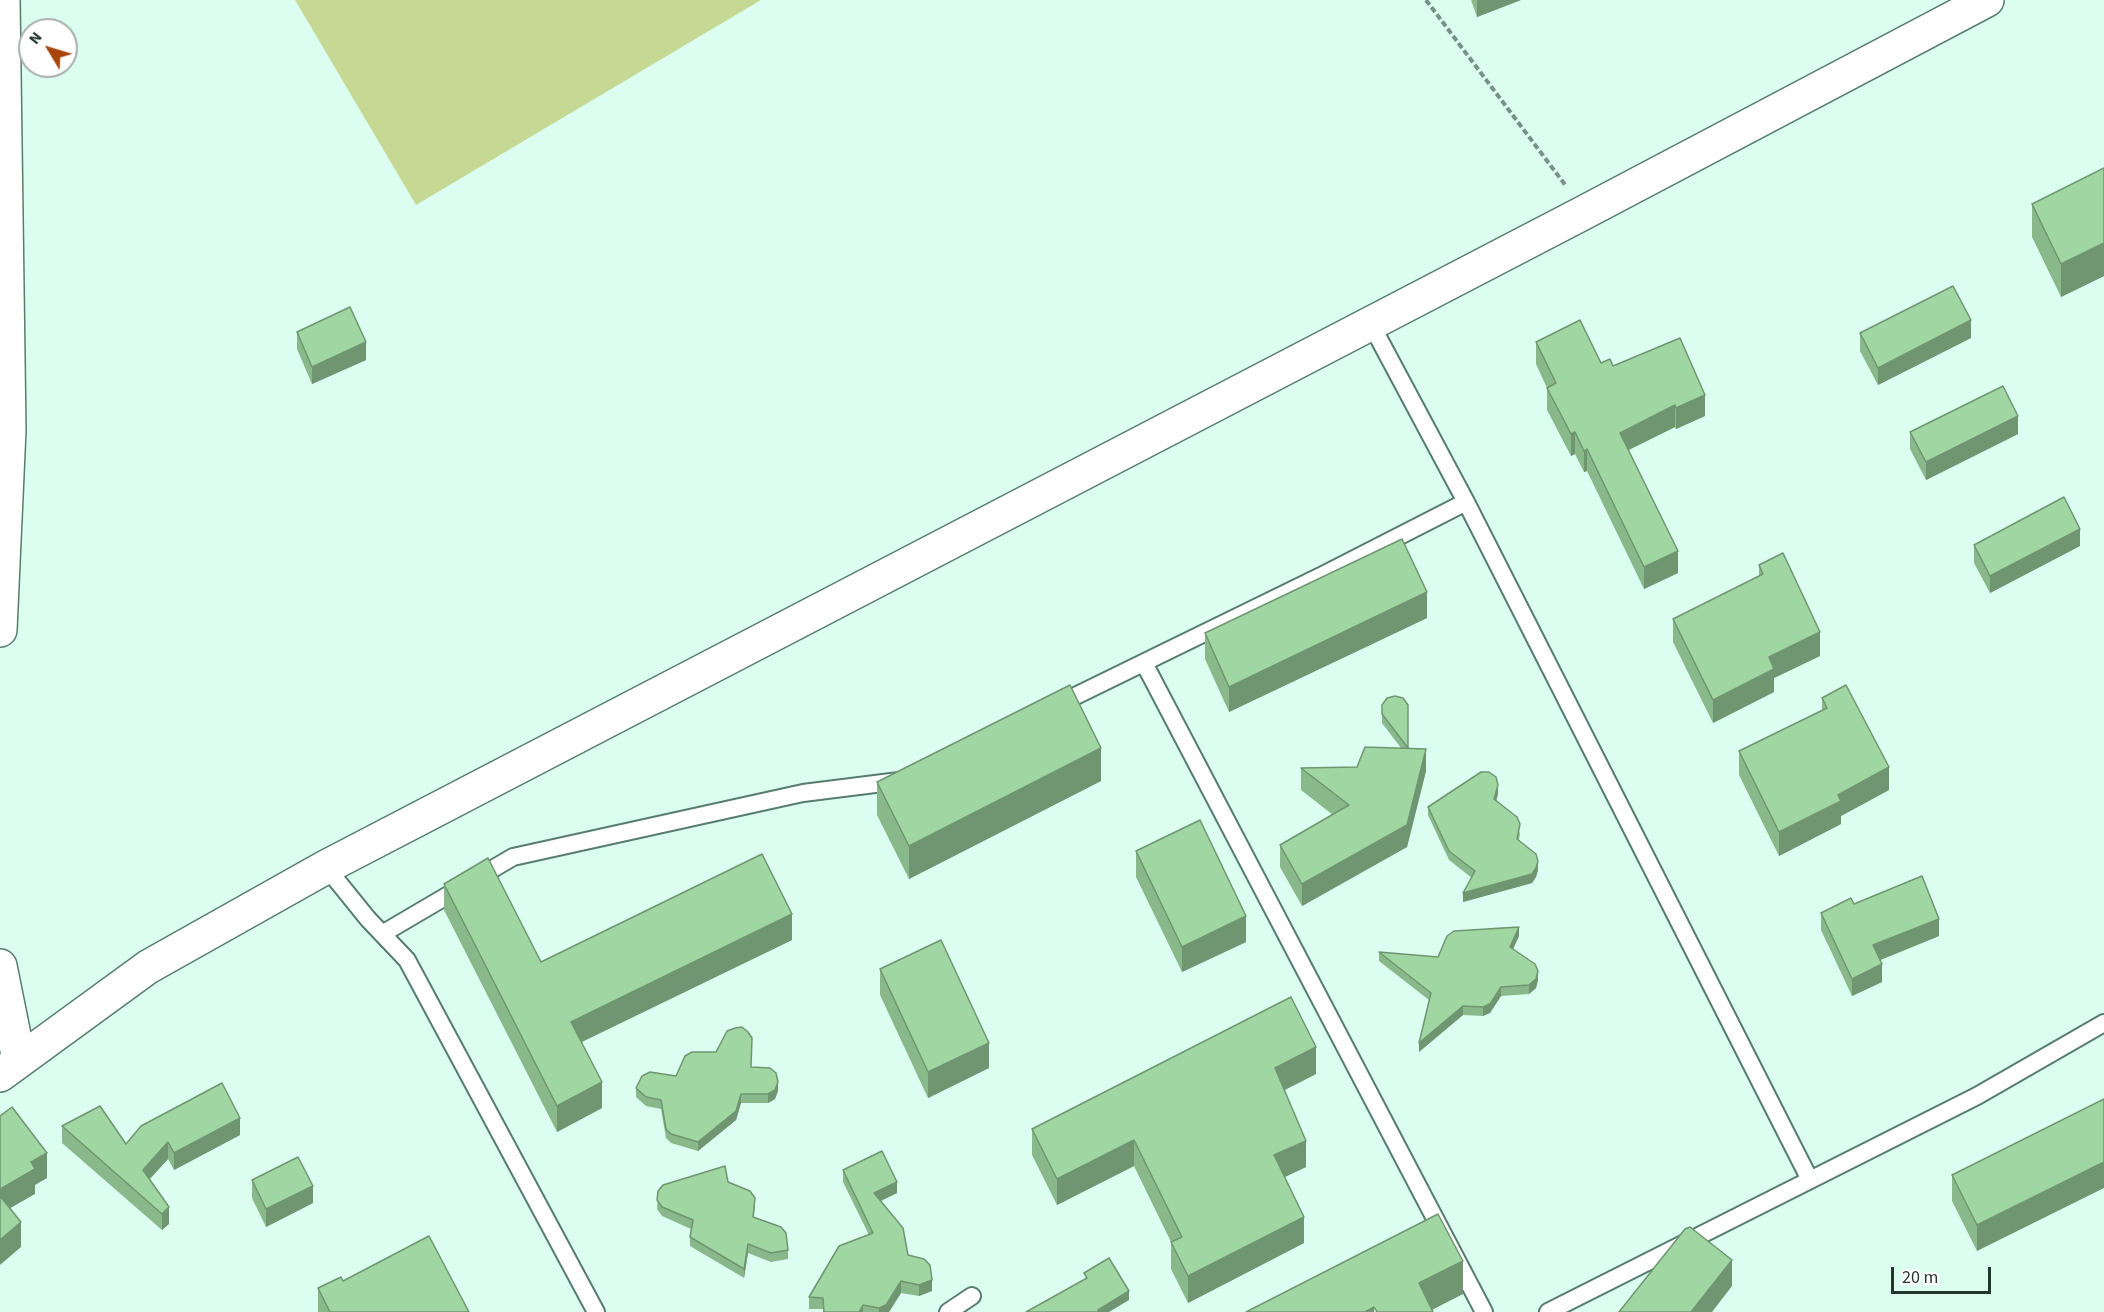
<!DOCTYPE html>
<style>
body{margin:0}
#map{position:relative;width:2104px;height:1312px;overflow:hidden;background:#dcfef1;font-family:"Source Sans 3",sans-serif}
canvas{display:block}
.north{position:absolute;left:18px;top:18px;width:60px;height:60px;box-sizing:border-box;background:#fff;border:2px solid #a8aeac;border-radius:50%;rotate:308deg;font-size:16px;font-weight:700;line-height:24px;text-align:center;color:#25352f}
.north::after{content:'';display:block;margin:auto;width:21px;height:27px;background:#a8450b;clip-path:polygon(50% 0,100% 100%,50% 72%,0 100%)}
.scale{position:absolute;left:1891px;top:1267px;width:100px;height:27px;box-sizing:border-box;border:3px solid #25352f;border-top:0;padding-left:8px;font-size:18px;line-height:21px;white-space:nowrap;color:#25352f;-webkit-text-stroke:4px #fff;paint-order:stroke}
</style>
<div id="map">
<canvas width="2104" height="1312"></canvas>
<div class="north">N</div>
<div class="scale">20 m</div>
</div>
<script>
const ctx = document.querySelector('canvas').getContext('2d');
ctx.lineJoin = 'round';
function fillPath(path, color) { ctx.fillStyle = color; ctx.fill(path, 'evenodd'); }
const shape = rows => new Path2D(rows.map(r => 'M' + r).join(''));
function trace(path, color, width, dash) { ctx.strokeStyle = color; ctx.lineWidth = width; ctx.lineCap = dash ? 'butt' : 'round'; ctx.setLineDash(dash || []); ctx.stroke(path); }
fillPath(shape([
 [295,0,761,0,416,205]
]), '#c6d994');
const lane = shape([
 [1371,324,1466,502,1810,1180],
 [1144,663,1484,1312],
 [1057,705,1323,575,1466,502],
 [326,867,368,919,407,960,596,1312],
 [382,934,513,857,803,793,899,781],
 [948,1312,972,1296],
 [1548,1312,1977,1096,2104,1023]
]);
const street = shape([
 [0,630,9,430,3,0],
 [0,966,19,1060]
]);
const secondary = shape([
 [0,1075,148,967,326,867,1585,212,1987,0]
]);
trace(lane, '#567d6f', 20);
trace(street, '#567d6f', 36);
trace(secondary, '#567d6f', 36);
trace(shape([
 [1426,0,1566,186]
]), '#799188', 4, [6, 3]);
trace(lane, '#fff', 16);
trace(street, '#fff', 33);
trace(secondary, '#fff', 33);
fillPath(shape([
 [1471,0,1521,0,1477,17],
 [2104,168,2104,276,2061,297,2032,237,2032,204],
 [297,332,366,360,312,384,297,349],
 [1860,333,1971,338,1878,385,1860,351],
 [1536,342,1601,363,1613,366,1705,416,1676,429,1675,427,1629,450,1678,573,1644,589,1587,471,1584,472,1575,454,1571,456,1547,410,1547,388,1536,364],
 [1910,432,2018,434,1926,480,1910,449],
 [1974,545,2080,546,1990,593,1974,563],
 [1759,565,1820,656,1774,678,1774,692,1713,723,1673,642,1673,619,1759,576],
 [1427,618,1229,712,1205,659,1205,633],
 [1822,698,1889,790,1841,816,1841,824,1779,856,1739,775,1739,751,1822,710],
 [1382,705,1408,748,1426,771,1407,847,1302,906,1280,867,1280,845,1333,815,1301,790,1301,768,1357,767,1401,748,1382,723],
 [1101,781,909,879,877,815,877,782],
 [1498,794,1496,801,1520,833,1519,840,1538,870,1536,877,1532,883,1463,902,1472,878,1449,860,1428,815,1428,807],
 [1136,851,1246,942,1182,972,1136,877],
 [444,884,541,962,792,940,582,1042,602,1108,557,1132,444,910],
 [1854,904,1939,936,1880,960,1882,982,1852,996,1821,930,1821,913],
 [1519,936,1513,949,1538,980,1536,988,1529,994,1501,996,1490,1013,1483,1016,1463,1015,1419,1052,1429,1000,1379,961,1379,952,1438,957],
 [880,969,989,1068,928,1098,880,995],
 [716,1052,751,1067,778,1091,775,1099,768,1103,741,1103,736,1120,698,1151,671,1143,666,1138,661,1109,646,1106,636,1097,636,1088,676,1076],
 [1316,1074,1284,1090,1306,1167,1285,1177,1304,1243,1188,1303,1171,1269,1171,1242,1134,1166,1057,1205,1032,1155,1032,1129],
 [2104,1099,1977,1251,1952,1201,1952,1175],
 [62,1126,126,1144,240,1135,174,1170,168,1159,150,1179,169,1224,162,1230,62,1143],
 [843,1170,897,1193,881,1201,908,1255,932,1291,919,1296,901,1293,889,1312,823,1312,823,1309,809,1309,809,1297,869,1235,843,1182],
 [252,1180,313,1203,266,1227,252,1198],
 [728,1182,755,1207,754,1217,788,1250,788,1259,771,1262,748,1253,744,1278,690,1246,690,1237,691,1229,662,1216,657,1209,658,1191],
 [343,1281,469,1312,318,1312,318,1288]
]), '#89b88b');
fillPath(shape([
 [1477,0,1521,0,1477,17],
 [2104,243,2104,276,2061,297,2061,264],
 [1971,320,1971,338,1878,385,1878,368],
 [366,342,366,360,312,384,312,367],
 [1705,395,1705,416,1676,429,1676,408],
 [1675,405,1675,427,1620,454,1620,433],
 [2018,416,2018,434,1926,480,1926,462],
 [1575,432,1575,454,1571,456,1571,434],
 [1587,449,1587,471,1584,472,1584,451],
 [2080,529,2080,546,1990,593,1990,576],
 [1678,551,1678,573,1644,589,1644,567],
 [1427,592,1427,618,1229,712,1229,687],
 [1820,632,1820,656,1774,678,1774,692,1713,723,1713,700,1769,657],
 [1101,748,1101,781,909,879,909,846],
 [1426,749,1426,771,1407,847,1302,906,1302,884],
 [1889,767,1889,790,1841,816,1841,824,1779,856,1779,832,1838,795],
 [1498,785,1498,794,1494,808,1494,799],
 [1538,861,1538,870,1536,877,1532,883,1463,902,1463,893],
 [792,914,792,940,571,1047,571,1022],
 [1246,916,1246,942,1182,972,1182,947],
 [1939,919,1939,936,1873,963,1873,945],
 [1519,927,1519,936,1510,956,1510,947],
 [1882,964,1882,982,1852,996,1852,979],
 [1538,971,1538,980,1536,988,1529,994,1529,985],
 [1501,987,1501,996,1490,1013,1483,1016,1483,1007],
 [1463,1006,1463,1015,1419,1052,1419,1043],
 [989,1043,989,1068,928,1098,928,1072],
 [1316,1047,1316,1074,1275,1095,1275,1068],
 [602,1082,602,1108,557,1132,557,1106],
 [778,1082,778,1091,775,1099,768,1103,768,1094],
 [741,1094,741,1103,736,1120,698,1151,698,1142],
 [240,1118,240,1135,174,1170,174,1153],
 [1134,1140,1134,1166,1057,1205,1057,1179],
 [1306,1141,1306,1167,1274,1182,1274,1155],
 [168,1142,168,1159,143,1186,143,1170],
 [47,1153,47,1178,35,1185,35,1194,0,1214,0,1189,31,1162],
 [2104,1162,2104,1188,1977,1251,1977,1225],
 [897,1182,897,1193,874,1204,874,1193],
 [313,1186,313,1203,266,1227,266,1209],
 [169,1207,169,1224,162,1230,162,1214],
 [1304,1217,1304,1243,1188,1303,1188,1276],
 [21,1222,21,1247,0,1265,0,1240],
 [748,1244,748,1253,744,1278,744,1269],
 [1732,1260,1732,1286,1712,1312,1691,1312],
 [1463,1261,1463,1294,1428,1312,1419,1283],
 [932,1280,932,1291,919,1296,919,1285],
 [901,1281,901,1293,889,1312,879,1312,879,1308],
 [1129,1291,1129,1300,1109,1312,1097,1312,1098,1310],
 [863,1305,863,1312,859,1312],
 [1374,1307,1374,1312,1365,1312]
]), '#6f9671');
const building = shape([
 [2104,168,2104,243,2061,264,2032,204,2104,168],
 [1953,286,1971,320,1878,368,1860,333,1953,286],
 [350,307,366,342,312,367,297,332,350,307],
 [1580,320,1601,363,1610,359,1613,366,1680,338,1705,395,1676,408,1675,405,1620,433,1678,551,1644,567,1587,449,1584,451,1575,432,1571,434,1547,388,1556,383,1536,342,1580,320],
 [2003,386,2018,416,1926,462,1910,432,2003,386],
 [2064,497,2080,529,1990,576,1974,545,2064,497],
 [1402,539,1427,592,1229,687,1205,633,1402,539],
 [1783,553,1820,632,1769,657,1774,669,1713,700,1673,619,1763,574,1759,565,1783,553],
 [1070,685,1101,748,909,846,877,782,1070,685],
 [1846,685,1889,767,1838,795,1841,801,1779,832,1739,751,1827,708,1822,698,1846,685],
 [1395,696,1403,698,1408,705,1408,748,1382,714,1382,705,1387,698,1395,696],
 [1365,747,1426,749,1407,825,1302,884,1280,845,1349,805,1301,768,1357,767,1365,747],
 [1481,772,1489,772,1496,777,1498,785,1494,799,1517,817,1520,824,1517,839,1536,854,1538,861,1536,868,1532,874,1463,893,1475,871,1449,851,1428,807,1481,772],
 [1200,820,1246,916,1182,947,1136,851,1200,820],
 [762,854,792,914,571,1022,602,1082,557,1106,444,884,488,858,541,962,762,854],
 [1922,876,1939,919,1873,945,1882,964,1852,979,1821,913,1851,898,1854,904,1922,876],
 [1519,927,1510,947,1535,964,1538,971,1536,979,1529,985,1501,987,1490,1004,1483,1007,1463,1006,1419,1043,1431,993,1379,952,1438,957,1447,936,1454,931,1519,927],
 [941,940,989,1043,928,1072,880,969,941,940],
 [1291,997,1316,1047,1275,1068,1306,1141,1274,1155,1304,1217,1188,1276,1171,1242,1182,1237,1134,1140,1057,1179,1032,1129,1291,997],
 [742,1027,748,1032,752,1038,751,1067,770,1068,776,1073,778,1082,775,1090,768,1094,741,1094,736,1111,698,1142,671,1134,666,1129,661,1100,646,1097,636,1088,642,1076,650,1072,676,1076,685,1056,692,1052,716,1052,727,1031,735,1028,742,1027],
 [222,1083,240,1118,174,1153,168,1142,143,1170,169,1207,162,1214,62,1126,100,1106,126,1144,141,1126,222,1083],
 [2104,1099,2104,1162,1977,1225,1952,1175,2104,1099],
 [12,1107,47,1153,31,1162,35,1169,0,1189,0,1116,12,1107],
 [882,1151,897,1182,874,1193,903,1228,908,1255,924,1259,930,1265,932,1280,919,1285,901,1281,886,1305,879,1308,863,1305,859,1312,824,1312,823,1298,809,1297,839,1246,873,1233,843,1170,882,1151],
 [298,1157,313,1186,266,1209,252,1180,298,1157],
 [725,1166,728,1182,750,1191,755,1198,753,1217,781,1227,786,1233,788,1250,771,1253,748,1244,744,1269,690,1237,693,1220,662,1207,657,1200,658,1191,663,1185,725,1166],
 [0,1196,21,1222,0,1240,0,1196],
 [1438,1214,1463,1261,1419,1283,1433,1312,1377,1312,1374,1307,1365,1312,1246,1312,1438,1214],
 [1690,1227,1732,1260,1691,1312,1619,1312,1685,1229,1690,1227],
 [429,1236,469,1312,330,1312,318,1288,341,1277,343,1281,429,1236],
 [1109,1258,1129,1291,1098,1310,1099,1311,1097,1312,1026,1312,1087,1278,1084,1273,1109,1258]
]);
fillPath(building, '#9fd6a2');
trace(building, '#6f9671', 1.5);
</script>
